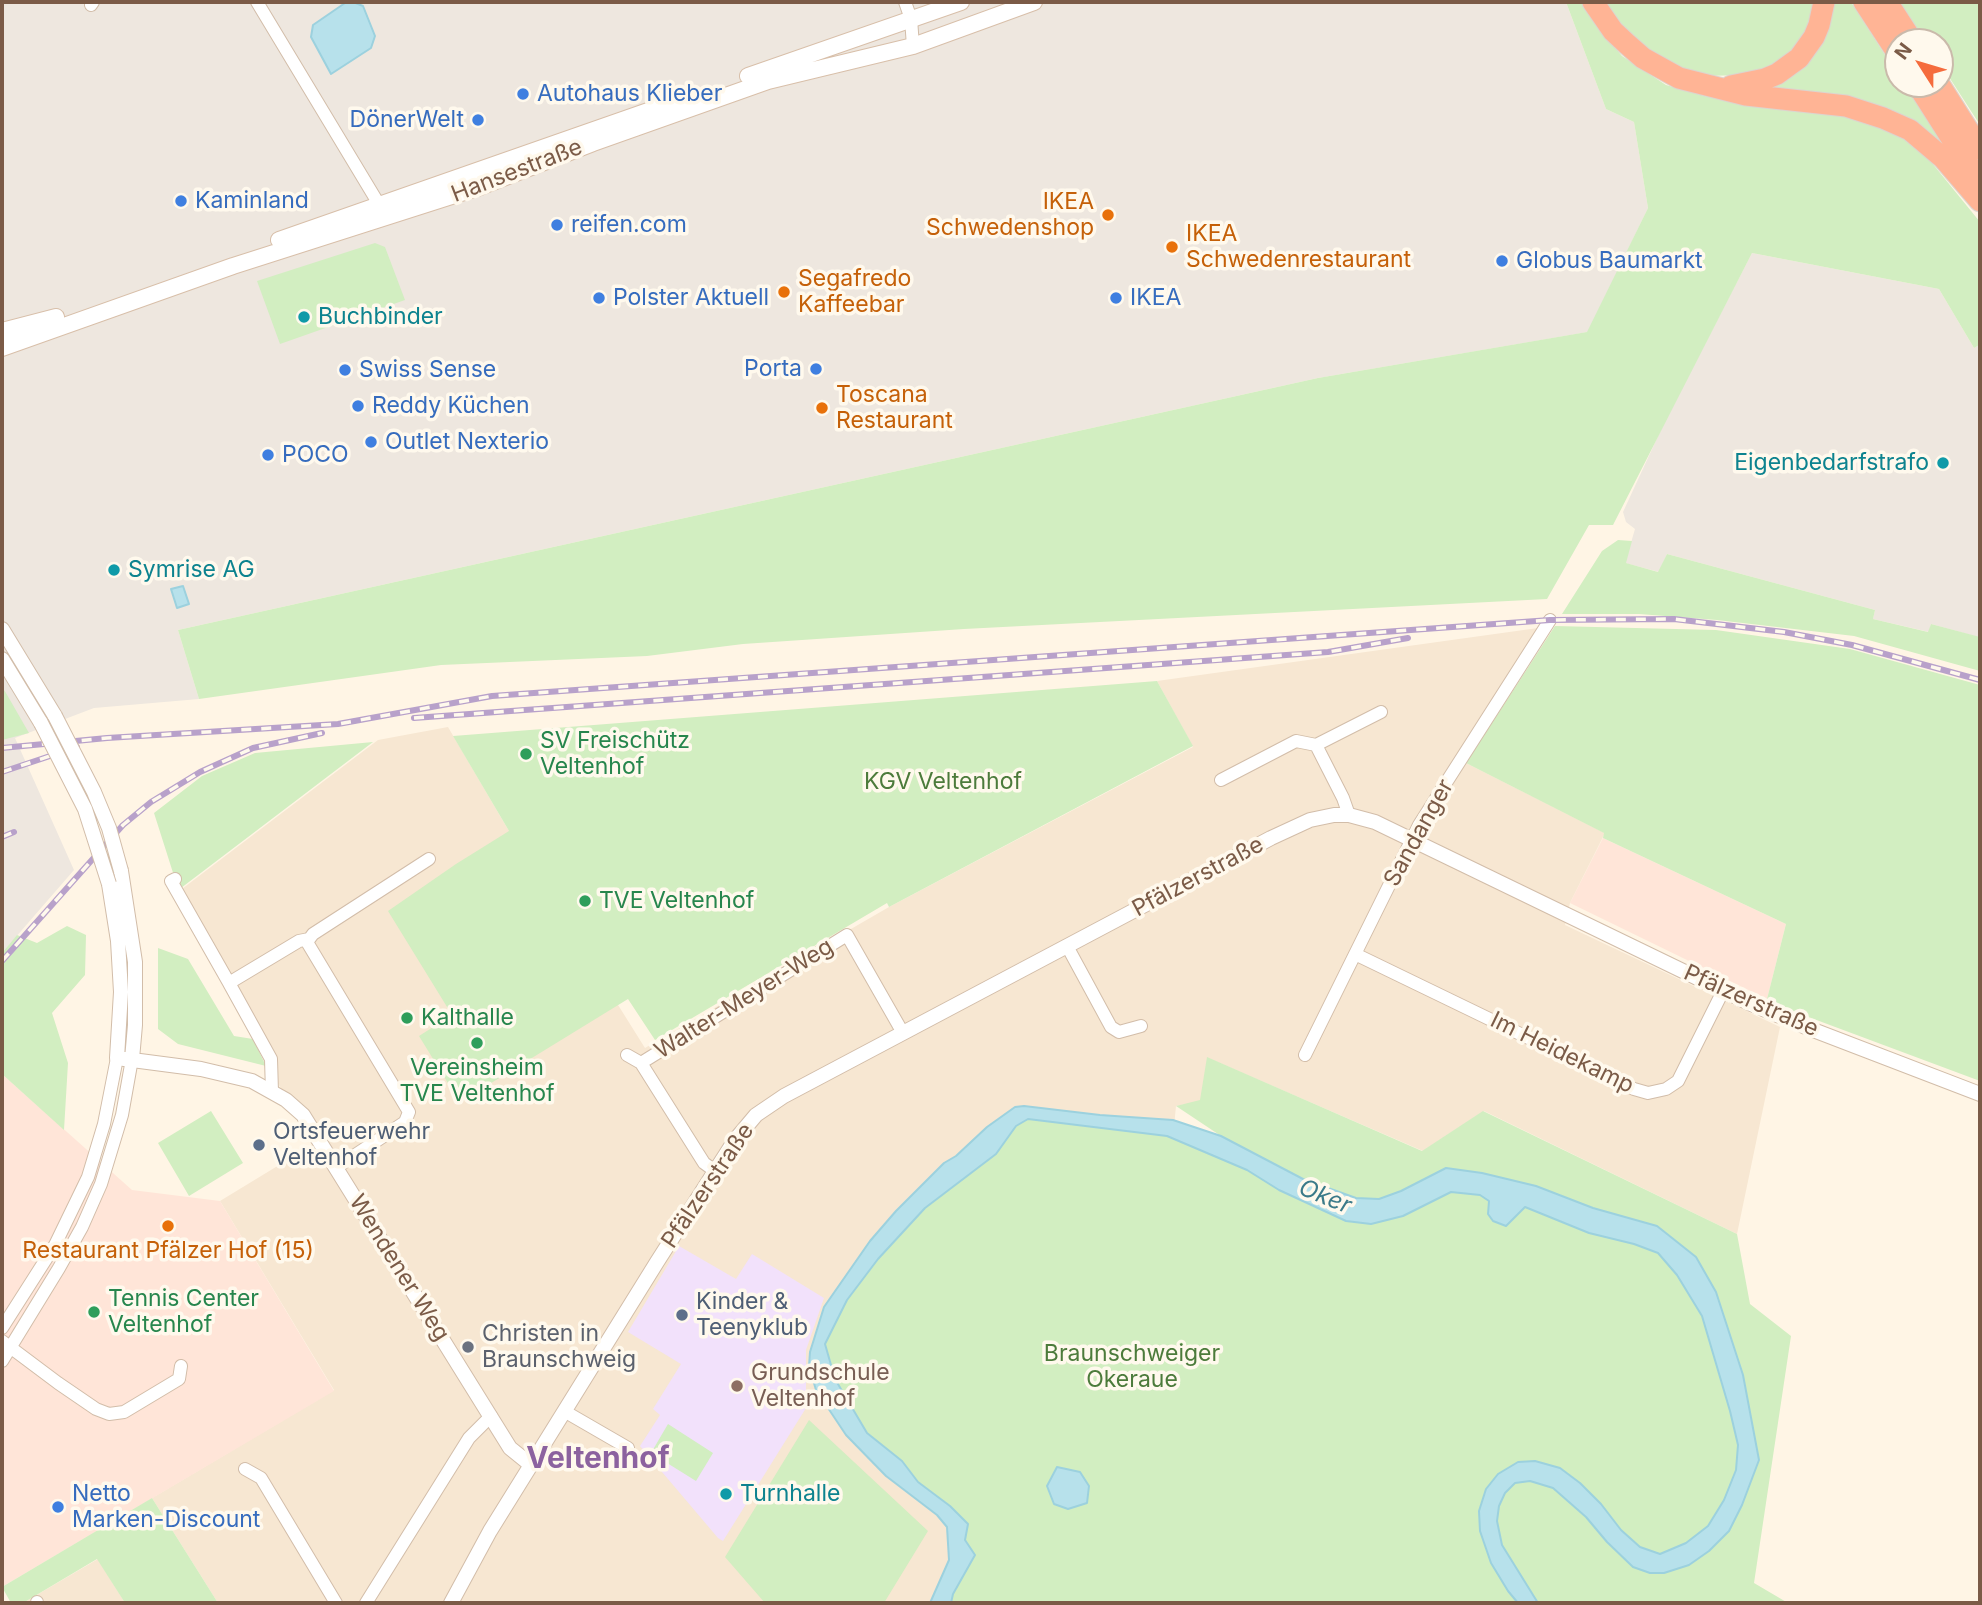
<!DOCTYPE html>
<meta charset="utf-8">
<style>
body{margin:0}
#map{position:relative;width:1982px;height:1605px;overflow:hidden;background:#fff5e5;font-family:Inter,sans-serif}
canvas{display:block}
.frame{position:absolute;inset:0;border:4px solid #7b5b47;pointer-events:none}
.north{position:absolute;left:1884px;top:28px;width:70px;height:70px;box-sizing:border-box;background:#fff9ed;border:2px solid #cabaab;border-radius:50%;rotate:307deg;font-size:19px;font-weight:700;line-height:28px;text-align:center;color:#7b5b47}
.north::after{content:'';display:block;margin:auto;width:24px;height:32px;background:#f56c3d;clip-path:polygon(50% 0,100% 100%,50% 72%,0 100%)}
</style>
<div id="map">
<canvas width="1982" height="1605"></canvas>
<div class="frame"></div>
<div class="north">N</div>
</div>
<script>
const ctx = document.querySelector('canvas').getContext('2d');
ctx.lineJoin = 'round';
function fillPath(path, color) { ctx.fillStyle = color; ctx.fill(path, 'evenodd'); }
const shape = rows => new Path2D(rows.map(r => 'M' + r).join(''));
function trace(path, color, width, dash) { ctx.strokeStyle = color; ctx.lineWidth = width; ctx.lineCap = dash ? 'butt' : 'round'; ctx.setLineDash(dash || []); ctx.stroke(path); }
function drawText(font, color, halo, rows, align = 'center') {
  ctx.font = font + ' Inter,sans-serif'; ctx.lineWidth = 7; ctx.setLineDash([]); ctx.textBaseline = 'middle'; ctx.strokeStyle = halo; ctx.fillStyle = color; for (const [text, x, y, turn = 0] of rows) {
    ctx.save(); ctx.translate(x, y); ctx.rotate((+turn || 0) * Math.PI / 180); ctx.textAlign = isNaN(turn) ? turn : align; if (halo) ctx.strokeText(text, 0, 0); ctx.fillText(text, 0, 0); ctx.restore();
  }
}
fillPath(shape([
 [1538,628,1458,754,1466,763,1605,833,1570,903,1565,925,1780,1027,1737,1234,1484,1111,1423,1151,1208,1058,1201,1101,1176,1106,1174,1127,951,1521,955,1559,935,1603,218,1603,152,1498,334,1390,220,1201,312,1145,174,895,378,740,448,727,506,826,645,1048,889,907,1193,747,1157,681],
 [98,1559,125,1603,23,1603]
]), '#f7e7d2');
fillPath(shape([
 [1603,838,1786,924,1767,999,1570,903],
 [2,1074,132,1190,220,1201,334,1391,2,1587]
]), '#ffe5d8');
fillPath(shape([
 [2,2,1566,2,1606,109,1634,122,1648,208,1588,332,1318,378,178,630,199,699,94,708,15,738,74,870,2,953],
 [1752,253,1939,289,1974,348,1979,345,1980,636,1978,637,1931,624,1929,632,1873,619,1875,610,1667,554,1659,572,1625,563,1635,529,1626,522,1623,512,1665,421]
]), '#eee7df');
fillPath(shape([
 [679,1246,736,1279,752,1254,824,1298,806,1350,806,1408,723,1541,718,1538,640,1446,660,1415,653,1409,681,1364,628,1332]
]), '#f2e1fb');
fillPath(shape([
 [1566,2,1581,2,1598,27,1622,56,1666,85,1708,97,1850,112,1910,136,1980,222,1980,347,1979,345,1974,348,1939,289,1752,253,1613,525,1589,525,1547,599,964,629,743,644,647,656,441,665,199,699,178,630,1318,378,1587,332,1648,208,1634,122,1606,109],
 [1605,2,1816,2,1816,8,1804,36,1793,52,1770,70,1747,75,1702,76,1677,67,1648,50,1626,30],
 [1825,2,1851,2,1898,75,1898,84,1904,84,1941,141,1918,126,1756,87,1782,77],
 [1900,2,1980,2,1980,125,1940,63,1940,42,1926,42],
 [375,243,385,247,405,300,280,344,257,281],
 [1618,540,1632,541,1626,563,1658,572,1667,554,1875,610,1873,619,1928,632,1931,624,1980,637,1980,671,1854,636,1717,620,1639,614,1562,614,1602,551],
 [1555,626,1716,630,1850,649,1980,685,1980,1081,1787,1009,1767,999,1786,924,1603,838,1604,833,1466,763],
 [1157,681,1193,746,889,907,887,903,655,1040,628,999,483,1088,454,1093,419,1036,452,1015,388,911,456,864,509,831,453,736],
 [2,687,6,693,29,733,2,740],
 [373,742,181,888,175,879,154,813,202,776,255,753],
 [67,926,86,935,85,975,52,1013,68,1063,64,1130,2,1074,2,953,17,935,37,943],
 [158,948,188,959,234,1036,253,1039,266,1066,178,1044,158,1029],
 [1207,1057,1422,1151,1483,1111,1737,1234,1750,1304,1791,1336,1754,1583,1788,1603,935,1603,955,1559,951,1521,849,1435,821,1345,839,1300,891,1230,1015,1119,1033,1116,1174,1126,1334,1202,1378,1199,1356,1198,1303,1179,1221,1136,1176,1106,1200,1100],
 [211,1111,243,1163,189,1196,158,1143],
 [809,1420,928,1531,884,1603,765,1603,725,1557],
 [668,1424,713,1453,696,1481,651,1453],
 [152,1498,218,1603,125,1603,97,1559,23,1603,11,1603,2,1587]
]), '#d2eec1');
const water = shape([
 [353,2,363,6,375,36,371,48,331,74,311,37,313,25,345,3,353,2],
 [183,586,189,604,177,608,171,589,183,586],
 [1024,1106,1100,1115,1173,1120,1221,1136,1303,1179,1356,1198,1379,1199,1401,1191,1446,1168,1482,1173,1536,1186,1593,1208,1657,1226,1696,1257,1716,1292,1743,1375,1759,1460,1742,1505,1729,1531,1709,1551,1689,1565,1664,1573,1650,1573,1633,1567,1607,1542,1586,1517,1553,1488,1530,1481,1515,1483,1505,1493,1499,1506,1497,1521,1502,1545,1538,1603,1518,1603,1508,1591,1491,1563,1480,1531,1479,1511,1486,1489,1498,1474,1518,1462,1535,1461,1560,1468,1580,1483,1601,1504,1621,1530,1640,1547,1660,1554,1686,1543,1708,1526,1724,1500,1736,1470,1738,1445,1730,1411,1702,1316,1677,1275,1658,1253,1634,1244,1589,1233,1525,1207,1506,1226,1493,1221,1488,1214,1489,1201,1480,1195,1451,1192,1403,1216,1371,1224,1346,1221,1279,1190,1247,1170,1167,1136,1028,1119,1016,1126,996,1154,925,1208,878,1259,847,1300,825,1344,835,1379,867,1433,902,1461,918,1482,950,1506,968,1524,965,1540,975,1555,953,1594,951,1603,930,1603,949,1560,947,1527,937,1515,886,1476,846,1435,816,1390,809,1366,810,1352,824,1307,870,1241,896,1211,944,1163,956,1156,987,1127,1015,1107,1024,1106],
 [1057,1467,1080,1472,1089,1486,1087,1503,1068,1509,1054,1504,1047,1486,1057,1467]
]);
fillPath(water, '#b7e1eb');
trace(water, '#9cd1de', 2);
const minor = shape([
 [257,2,383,211],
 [905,2,911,19,913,46],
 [91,5,93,2],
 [1221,780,1296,741,1316,745],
 [1349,815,1343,798,1316,745,1381,712],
 [175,879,171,881,229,983],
 [1067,946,1111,1027,1119,1032,1141,1026],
 [1355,954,1634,1089,1648,1093,1666,1089,1678,1081,1723,991],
 [627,1055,641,1063,704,1163,715,1171],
 [1305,1055,1419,825,1550,620],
 [641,1063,847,935,903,1033],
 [272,1092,271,1059,229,983,299,941,309,939],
 [337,1167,405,1122,409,1112,307,942,313,934,429,859],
 [2,1328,55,1245,88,1177,104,1124,117,1058],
 [2,1341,58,1383,96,1409,109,1414,124,1412,179,1379,181,1366],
 [2,1361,59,1268,82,1227,101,1184,122,1115,132,1059],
 [564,1411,628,1448],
 [245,1469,261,1478,336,1603],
 [37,1602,37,1603],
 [366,1603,469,1438,491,1416]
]);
const tertiary = shape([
 [2,629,55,716],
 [2,659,41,723],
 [121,871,135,962,135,1025,132,1059],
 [109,884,118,941,121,992,117,1058,201,1069,252,1081,286,1100,303,1115,510,1448,531,1465],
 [451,1603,490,1531,657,1262,735,1140,756,1115,784,1096,1271,838,1310,820,1334,815,1349,815,1375,822,1751,1004,1808,1028,1980,1094]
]);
const secondary = shape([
 [748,76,961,2],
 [279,240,671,103],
 [2,331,56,317],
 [2,348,233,266,477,188,593,143,768,81,913,46,1034,2]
]);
const motorway = shape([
 [1593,2,1613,31,1627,44,1643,58,1679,78,1746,95,1846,106,1883,118,1910,130,1943,158,1980,201],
 [1864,2,1898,54],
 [1887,2,1913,42],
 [1917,84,1980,183],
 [1939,84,1980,149],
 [1731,86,1765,79,1777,74,1799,58,1814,37,1819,25,1824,2]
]);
trace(minor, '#d2bda9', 14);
trace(tertiary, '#d2bda9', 16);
trace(secondary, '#d8bfa9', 18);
trace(motorway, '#ddd4cf', 23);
trace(minor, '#fff', 12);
trace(tertiary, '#fff', 14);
trace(secondary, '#fff', 16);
trace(motorway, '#ffb495', 21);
const rail = shape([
 [414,718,1328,652,1408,638],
 [2,748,107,738,338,724,492,696,1550,620,1674,619,1784,632,1852,645,1980,680],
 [2,772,77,747],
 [2,837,14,832],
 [2,961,123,825,151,802,200,772,253,748,322,733]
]);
trace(rail, '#b8a1ca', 6);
trace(rail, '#fff9ed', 3.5, [10]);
const tertiaryBridge = shape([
 [55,716,94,792,109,828,121,871],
 [41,723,85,809,109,884]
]);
trace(tertiaryBridge, '#d2bda9', 16, []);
trace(tertiaryBridge, '#fff', 14);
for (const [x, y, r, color] of [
 [523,94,7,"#3f7fe0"],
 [478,120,7,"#3f7fe0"],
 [181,201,7,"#3f7fe0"],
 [1108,215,7,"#e8710a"],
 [557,225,7,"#3f7fe0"],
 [1172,247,7,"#e8710a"],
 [1502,261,7,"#3f7fe0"],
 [784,292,7,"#e8710a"],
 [599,298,7,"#3f7fe0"],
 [1116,298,7,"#3f7fe0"],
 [304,317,7,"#0f9aa8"],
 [816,369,7,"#3f7fe0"],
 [345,370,7,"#3f7fe0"],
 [358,406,7,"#3f7fe0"],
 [822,408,7,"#e8710a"],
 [371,442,7,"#3f7fe0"],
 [268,455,7,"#3f7fe0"],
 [1943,463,7,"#0f9aa8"],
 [114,570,7,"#0f9aa8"],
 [526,754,7,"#2e9e5b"],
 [585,901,7,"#2e9e5b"],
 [407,1018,7,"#2e9e5b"],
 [477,1043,7,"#2e9e5b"],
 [259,1145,7,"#5c6f8a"],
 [168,1226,7,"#e8710a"],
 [94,1312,7,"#2e9e5b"],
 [682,1315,7,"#5c6f8a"],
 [468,1347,7,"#6b7280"],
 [737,1386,7,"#8d6e63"],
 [726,1494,7,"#0f9aa8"],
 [58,1507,7,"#3f7fe0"]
]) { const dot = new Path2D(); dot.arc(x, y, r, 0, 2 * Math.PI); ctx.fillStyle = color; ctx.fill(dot); trace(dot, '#fff9ed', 2.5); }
drawText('23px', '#366cbe', '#fff9ed', [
 ["Autohaus Klieber",537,94],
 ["DönerWelt",464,120,"right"],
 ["Kaminland",195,201],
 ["reifen.com",571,225],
 ["Globus Baumarkt",1516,261],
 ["Polster Aktuell",613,298],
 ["IKEA",1130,298],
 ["Porta",802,369,"right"],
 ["Swiss Sense",359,370],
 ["Reddy Küchen",372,406],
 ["Outlet Nexterio",385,442],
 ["POCO",282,455],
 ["Netto",72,1494],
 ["Marken-Discount",72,1520]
], 'left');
drawText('23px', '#7b5b47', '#fff9ed', [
 ["Hansestraße",517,171,-21],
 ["Sandanger",1419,833,-61],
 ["Pfälzerstraße",1198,877,-28],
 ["Walter-Meyer-Weg",744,999,-32],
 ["Pfälzerstraße",1751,1001,24],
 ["Im Heidekamp",1562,1053,26],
 ["Pfälzerstraße",708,1186,-56],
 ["Wendener Weg",399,1268,58]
]);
drawText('23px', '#c56008', '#fff9ed', [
 ["IKEA",1094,202,"right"],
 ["Schwedenshop",1094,228,"right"],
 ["IKEA",1186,234],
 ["Schwedenrestaurant",1186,260],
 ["Segafredo",798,279],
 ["Kaffeebar",798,305],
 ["Toscana",836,395],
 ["Restaurant",836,421],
 ["Restaurant Pfälzer Hof (15)",168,1251,"center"]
], 'left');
drawText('23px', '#0d838f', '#fff9ed', [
 ["Buchbinder",318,317],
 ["Eigenbedarfstrafo",1929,463,"right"],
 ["Symrise AG",128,570],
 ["Turnhalle",740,1494]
], 'left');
drawText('23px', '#27864d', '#fff9ed', [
 ["SV Freischütz",540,741],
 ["Veltenhof",540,767],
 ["TVE Veltenhof",599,901],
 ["Kalthalle",421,1018],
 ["Vereinsheim",477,1068,"center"],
 ["TVE Veltenhof",477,1094,"center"],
 ["Tennis Center",108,1299],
 ["Veltenhof",108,1325]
], 'left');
drawText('23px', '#4c7b3b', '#fff9ed', [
 ["KGV Veltenhof",943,782],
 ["Braunschweiger",1132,1354],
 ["Okeraue",1132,1380]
]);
drawText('23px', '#4e5e75', '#fff9ed', [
 ["Ortsfeuerwehr",273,1132],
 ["Veltenhof",273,1158],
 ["Kinder &",696,1302],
 ["Teenyklub",696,1328]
], 'left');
drawText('23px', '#5b616d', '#fff9ed', [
 ["Christen in",482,1334],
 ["Braunschweig",482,1360]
], 'left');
drawText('23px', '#785e54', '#fff9ed', [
 ["Grundschule",751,1373],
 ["Veltenhof",751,1399]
], 'left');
drawText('italic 24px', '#3b7a89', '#fff9ed', [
 ["Oker",1325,1197,22]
]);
drawText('bold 30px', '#8c629f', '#fff9ed', [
 ["Veltenhof",598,1459]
]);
</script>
